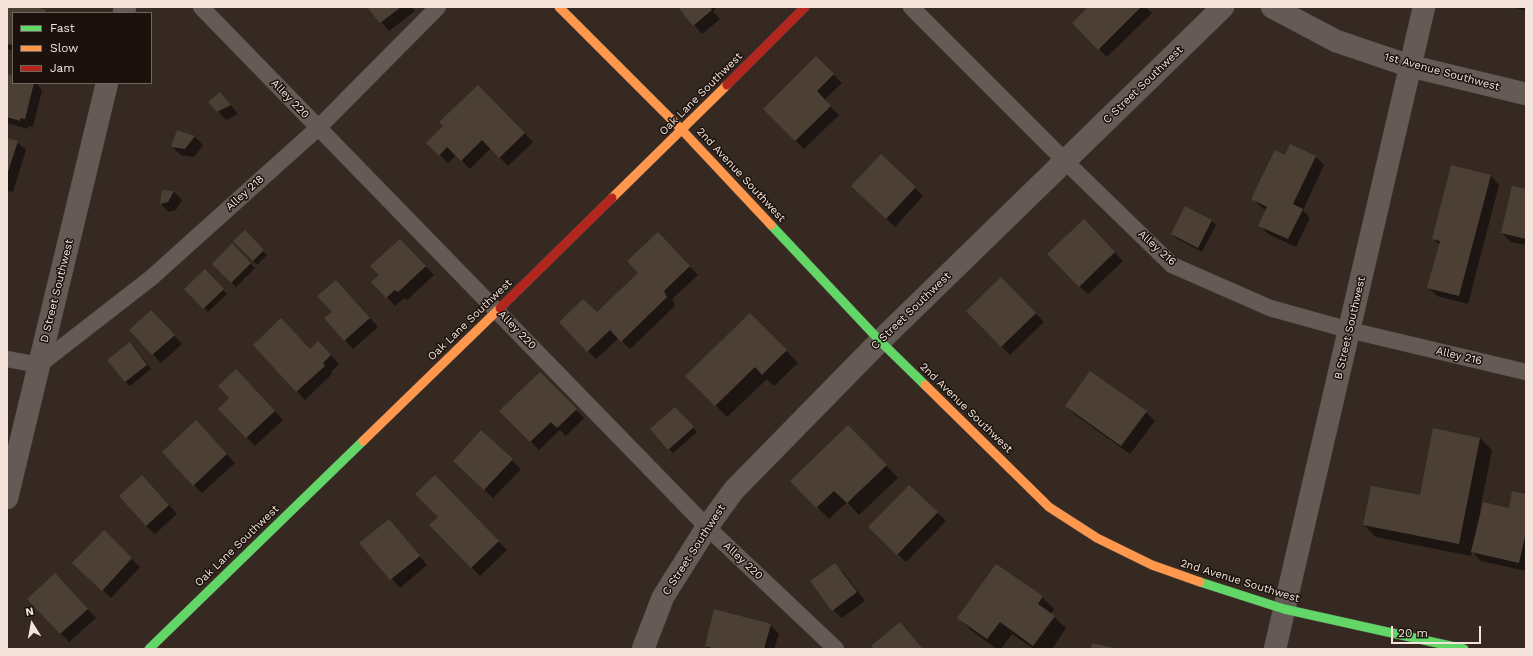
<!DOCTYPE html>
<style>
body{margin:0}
#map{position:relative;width:1533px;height:656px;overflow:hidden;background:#352922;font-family:"Work Sans",sans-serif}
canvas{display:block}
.frame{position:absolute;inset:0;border:8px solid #f4e4dc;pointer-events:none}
.legend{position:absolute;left:12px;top:12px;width:140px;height:72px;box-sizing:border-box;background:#1c120d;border:1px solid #726660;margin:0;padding:5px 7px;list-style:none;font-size:12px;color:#f4e4dc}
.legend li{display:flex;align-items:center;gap:8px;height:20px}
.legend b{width:20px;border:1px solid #726660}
.north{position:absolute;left:12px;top:604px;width:40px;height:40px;-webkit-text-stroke:3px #1c120d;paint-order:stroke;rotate:349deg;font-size:11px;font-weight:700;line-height:16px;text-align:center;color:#f4e4dc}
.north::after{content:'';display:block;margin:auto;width:14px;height:18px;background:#f4e4dc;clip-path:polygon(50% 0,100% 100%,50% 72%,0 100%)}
.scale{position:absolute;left:1391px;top:626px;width:90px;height:18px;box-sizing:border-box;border:2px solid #f4e4dc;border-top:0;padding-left:5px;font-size:12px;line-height:14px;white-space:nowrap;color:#f4e4dc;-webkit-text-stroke:3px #1c120d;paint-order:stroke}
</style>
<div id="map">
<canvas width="1533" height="656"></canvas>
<div class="frame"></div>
<ul class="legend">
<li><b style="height:5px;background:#63d668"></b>Fast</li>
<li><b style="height:5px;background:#ff974d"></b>Slow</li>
<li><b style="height:5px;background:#b3261e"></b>Jam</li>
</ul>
<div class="north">N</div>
<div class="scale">20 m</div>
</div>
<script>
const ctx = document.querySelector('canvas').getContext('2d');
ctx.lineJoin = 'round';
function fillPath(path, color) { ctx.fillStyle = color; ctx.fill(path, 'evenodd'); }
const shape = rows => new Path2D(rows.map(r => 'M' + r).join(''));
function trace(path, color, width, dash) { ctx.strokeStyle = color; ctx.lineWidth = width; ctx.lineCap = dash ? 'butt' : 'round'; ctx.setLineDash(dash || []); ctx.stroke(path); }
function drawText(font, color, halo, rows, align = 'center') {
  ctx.font = font + ' "Work Sans",sans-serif'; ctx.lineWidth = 3; ctx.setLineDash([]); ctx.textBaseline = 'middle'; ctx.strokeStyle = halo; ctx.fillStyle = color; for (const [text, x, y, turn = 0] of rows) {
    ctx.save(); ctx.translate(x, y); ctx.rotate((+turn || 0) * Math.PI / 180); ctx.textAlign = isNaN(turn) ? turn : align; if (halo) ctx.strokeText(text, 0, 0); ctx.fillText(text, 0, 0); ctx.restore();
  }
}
fillPath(shape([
 [7,7,30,7,47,13,13,13,13,51,7,49],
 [368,7,412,7,415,11,389,31],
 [679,7,718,7,713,11,720,19,702,34],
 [1089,7,1146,7,1152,13,1107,57,1073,23],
 [1511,7,1526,7,1526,11],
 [816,58,842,83,824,100,839,115,804,149,764,109],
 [7,75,13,76,13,83,36,83,42,90,33,127,28,126,28,129,7,123],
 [478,86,533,142,508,166,491,148,470,169,456,155,448,163,427,143,444,126],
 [209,102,228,102,238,114,226,120],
 [177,132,195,137,203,145,194,157,181,155,172,147],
 [7,139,17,142,26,150,13,192,7,191],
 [1316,157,1324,165,1303,210,1310,218,1296,247,1268,234,1260,226,1267,210,1261,207,1253,199],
 [1452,166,1491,176,1499,185,1468,304,1437,296,1429,288,1440,245,1433,238],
 [915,188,923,196,895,227,860,194],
 [1526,190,1526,245,1511,242,1502,233],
 [163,191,174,192,182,200,176,210,169,212,161,204],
 [1186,208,1212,221,1216,225,1202,252,1176,238,1172,234],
 [1084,220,1123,261,1088,294,1079,286],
 [245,231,267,255,257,265,235,241],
 [658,234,698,275,672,299,675,306,630,349,619,338,596,359,560,322,597,314,640,273],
 [232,245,255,268,236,287,213,264],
 [408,248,434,275,407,300,404,298,395,306,373,282],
 [205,270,227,294,208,312,186,289],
 [1001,278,1044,322,1010,355,967,311],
 [336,281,378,327,353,349,326,319,333,312],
 [750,314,798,363,774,386,767,379,727,417,687,376],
 [159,320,182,344,161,363,130,330],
 [254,345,327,351,339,364,331,372,332,374,305,400],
 [134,347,151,369,130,386,125,381],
 [1090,372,1146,412,1155,421,1130,454,1074,414,1066,406],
 [540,373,584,418,566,436,560,430,539,450,501,411],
 [244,379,283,420,255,446,220,409,231,398],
 [679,412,697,432,673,453,669,449],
 [204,430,235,463,202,493,194,485],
 [481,431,521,469,493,498,462,469],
 [860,438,898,478,859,515,847,502,829,519,792,481],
 [1480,438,1492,450,1480,511,1510,509,1526,495,1526,571,1481,561,1472,551,1471,556,1376,537,1364,525,1420,496],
 [435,477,507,550,480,576,431,525,439,517],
 [151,485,177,514,155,534,146,526],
 [909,486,946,521,906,562,878,536],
 [389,520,427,565,400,588,361,543],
 [104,532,140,567,111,598,74,563],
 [834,564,843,572,865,601,842,618,833,610],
 [63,583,96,618,69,642,29,599],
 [1042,597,1054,609,1051,614,1066,628,1052,649,1034,649,1012,634,1001,649,997,649,971,630,959,618],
 [770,625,779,634,774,649,709,649,706,646]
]), '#0007');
fillPath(shape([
 [7,7,34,7,46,10,45,13,13,13,13,45,7,44],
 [367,7,401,7,380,23],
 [678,7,710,7,712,10,693,26],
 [1088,7,1141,7,1098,50,1072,23],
 [816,56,834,74,817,91,831,106,795,141,763,109],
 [7,74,13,75,13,83,34,83,25,119,20,118,20,121,7,117],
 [478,85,525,133,499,158,482,140,461,161,447,147,439,156,426,143,443,126,439,122],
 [220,92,231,105,217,112,208,102],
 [177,130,195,136,185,149,171,147],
 [7,138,18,141,7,175],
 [1290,144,1316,156,1293,204,1303,209,1288,239,1258,226,1267,207,1251,199,1275,150,1285,155],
 [881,154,916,187,886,219,851,186],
 [1451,165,1491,175,1459,296,1427,288,1440,241,1432,239],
 [1512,186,1526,189,1526,239,1501,233],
 [162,190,174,191,168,202,160,204],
 [1185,206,1212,220,1198,248,1171,234],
 [1084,219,1115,252,1079,287,1047,254],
 [245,230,264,250,253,261,233,241],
 [658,232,690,266,664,291,667,297,621,342,610,330,587,352,559,322,583,299,597,312,638,273,627,261],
 [400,239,426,266,398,292,395,290,386,298,371,282,379,275,370,266],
 [232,243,251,263,231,283,212,264],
 [205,269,224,289,203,309,184,289],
 [1001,277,1036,313,1001,347,966,311],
 [336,280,370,318,344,341,324,318,332,312,317,296],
 [151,310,175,335,152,355,129,330],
 [750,313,787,350,762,375,755,367,715,406,685,376],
 [281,318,310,349,318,341,331,355,323,363,325,366,296,392,253,345],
 [130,342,147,365,125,382,107,360],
 [236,369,275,411,246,438,218,409,229,398,218,386],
 [1090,371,1147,411,1121,446,1065,406],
 [540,372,577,409,557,428,551,422,530,442,499,411],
 [675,407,694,427,668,450,650,429],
 [196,420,227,454,193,486,162,452],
 [848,425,887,465,847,503,834,491,816,508,790,481],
 [1433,428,1480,438,1459,544,1363,525,1371,486,1420,495],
 [481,430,513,459,484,490,453,461],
 [142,475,169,505,146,526,119,496],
 [435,475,499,541,471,568,429,525,438,517,415,494],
 [909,485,938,512,897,555,868,527],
 [1512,491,1526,494,1526,532,1519,563,1471,552,1483,502,1509,508],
 [389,519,420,556,390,580,359,543],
 [104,530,132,558,102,591,72,563],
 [835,563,857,592,832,611,810,581],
 [996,564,1043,596,1038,604,1055,616,1033,646,1000,622,987,639,957,618],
 [55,573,88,609,60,634,27,599],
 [714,609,771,624,764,649,715,649,705,646],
 [900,622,922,648,920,649,874,649,871,646],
 [1092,643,1114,648,1113,649,1091,649]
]), '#4c4035');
const lane = shape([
 [201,7,707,527,836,649],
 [911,7,1065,161,1172,265,1270,308,1349,330,1526,372],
 [7,359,39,365,151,278,318,128,438,7]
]);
const street = shape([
 [1272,7,1336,41,1410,66,1526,94],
 [124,13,125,7],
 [7,498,107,83],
 [643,649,663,597,707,527,734,490,880,341,1223,7],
 [1275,649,1424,7]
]);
const fast = shape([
 [771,225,880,341,925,385],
 [1200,582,1284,609,1464,649],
 [149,649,363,441]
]);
const slow = shape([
 [559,7,682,130,771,225],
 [612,198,727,85],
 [925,385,1049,507,1097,538,1152,565,1200,582],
 [363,441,500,308]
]);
const jam = shape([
 [727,85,805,7],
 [500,308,612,198]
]);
trace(lane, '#4f443e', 17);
trace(street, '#4f443e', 23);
trace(fast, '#4f443e', 10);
trace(slow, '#4f443e', 10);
trace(jam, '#4f443e', 10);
trace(lane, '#655b56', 16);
trace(street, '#655b56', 22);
trace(fast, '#63d668', 9);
trace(slow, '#ff974d', 9);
trace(jam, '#b3261e', 9);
drawText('11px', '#f4e4dc', '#1c120d', [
 ["1st Avenue Southwest",1442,72,15],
 ["C Street Southwest",1143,85,-44],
 ["Oak Lane Southwest",701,94,-45],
 ["Alley 220",290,99,46],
 ["2nd Avenue Southwest",741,175,47],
 ["Alley 218",245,193,-42],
 ["Alley 216",1157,248,42],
 ["D Street Southwest",57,291,-76],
 ["C Street Southwest",911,311,-44],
 ["Oak Lane Southwest",470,320,-44],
 ["B Street Southwest",1350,328,-77],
 ["Alley 220",517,330,46],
 ["Alley 216",1459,356,13],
 ["2nd Avenue Southwest",966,408,44],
 ["Oak Lane Southwest",237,546,-44],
 ["C Street Southwest",694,550,-57],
 ["Alley 220",743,561,43],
 ["2nd Avenue Southwest",1240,581,17]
]);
</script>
